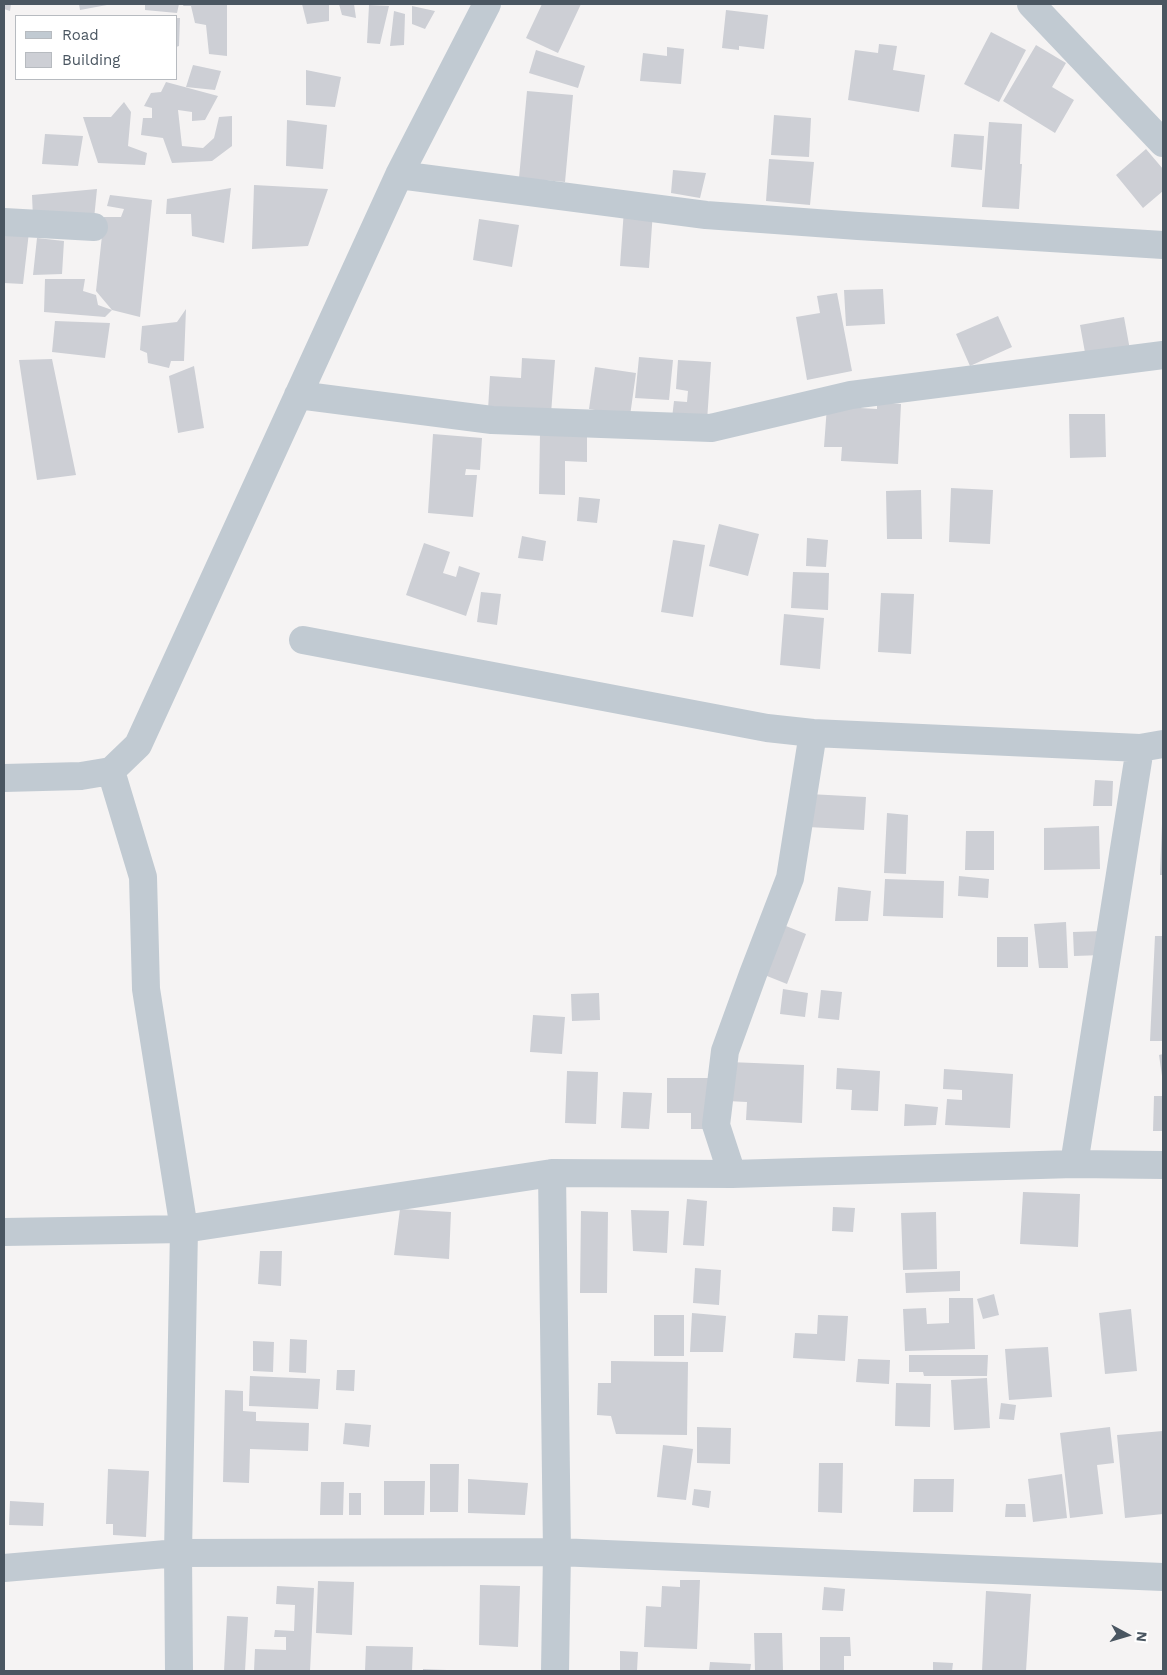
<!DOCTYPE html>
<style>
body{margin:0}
#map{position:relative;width:1167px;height:1675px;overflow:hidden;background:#f5f3f3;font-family:"Work Sans",sans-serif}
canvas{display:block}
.frame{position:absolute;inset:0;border:5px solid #4a5661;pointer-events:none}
.legend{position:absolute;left:15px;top:15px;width:162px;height:65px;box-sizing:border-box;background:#fff;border:1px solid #b7bbc0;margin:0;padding:6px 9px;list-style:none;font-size:15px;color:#4a5661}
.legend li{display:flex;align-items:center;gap:10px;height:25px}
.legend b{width:25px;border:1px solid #b7bbc0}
.north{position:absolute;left:1102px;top:1610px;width:50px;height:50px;-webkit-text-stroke:4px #fff;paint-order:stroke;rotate:96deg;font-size:14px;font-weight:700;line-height:20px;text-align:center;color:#4a5661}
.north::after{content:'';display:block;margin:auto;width:18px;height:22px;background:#4a5661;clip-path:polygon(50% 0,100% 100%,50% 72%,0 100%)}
</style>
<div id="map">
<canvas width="1167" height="1675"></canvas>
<div class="frame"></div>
<ul class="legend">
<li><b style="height:6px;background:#c1cad2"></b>Road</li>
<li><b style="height:14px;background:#cdcfd5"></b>Building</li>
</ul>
<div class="north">N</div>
</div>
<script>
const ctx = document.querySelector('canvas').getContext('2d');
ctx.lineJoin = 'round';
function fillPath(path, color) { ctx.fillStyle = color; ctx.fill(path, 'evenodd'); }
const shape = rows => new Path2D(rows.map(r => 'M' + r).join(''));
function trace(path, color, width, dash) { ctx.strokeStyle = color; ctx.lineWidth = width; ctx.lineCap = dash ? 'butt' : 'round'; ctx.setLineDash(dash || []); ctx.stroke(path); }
fillPath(shape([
 [4,4,11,4,10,11,4,9],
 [79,4,107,4,107,5,80,10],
 [145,4,179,4,177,13,145,10],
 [184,4,227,4,227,56,209,54,206,25,195,23,191,6,183,6],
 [302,4,329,4,329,21,307,24],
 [339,4,354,4,356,18,342,15],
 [542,4,581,4,558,53,526,38],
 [369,5,389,6,380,44,367,43],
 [412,6,435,11,425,29,412,24],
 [726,10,768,15,764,49,739,46,739,50,722,48],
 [394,11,405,14,404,45,390,46],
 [176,18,180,18,179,46,176,47],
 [991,32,1026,50,999,102,964,84],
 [879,44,897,46,893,70,925,75,919,112,848,100,855,50,878,53],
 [1036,45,1066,63,1052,87,1074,100,1055,133,1003,101],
 [667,47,684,49,681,84,640,81,643,53,667,56],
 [536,50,585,66,578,88,529,73],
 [193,65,221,71,215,90,186,87],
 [306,70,341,77,335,107,306,105],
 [166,82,218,96,205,120,192,121,192,112,178,110,182,146,203,148,214,138,219,117,232,116,232,146,212,161,172,163,163,138,141,135,143,118,152,118,152,108,144,106,151,93,161,92],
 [527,91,573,95,565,182,519,178],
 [124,102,131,112,128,146,147,153,145,165,98,163,83,117,111,117],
 [774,115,811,118,809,157,771,155],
 [287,120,327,125,323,169,286,166],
 [989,122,1022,124,1020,164,1022,164,1019,209,982,207],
 [45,134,83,136,78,166,42,164],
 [954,134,984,136,982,170,951,167],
 [1146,149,1163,169,1163,191,1143,208,1116,175],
 [769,159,814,162,810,205,766,201],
 [673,170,706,173,700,198,671,193],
 [254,185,328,189,308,246,252,249],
 [231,188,224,243,192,236,191,214,166,214,167,199],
 [97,189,94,219,33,218,32,195],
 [110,195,152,200,140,317,112,310,105,317,44,312,45,279,85,279,83,291,96,295,98,305,112,310,96,291,104,217,121,217,124,209,107,206],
 [624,209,653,211,649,268,620,266],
 [479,219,519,225,512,267,473,260],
 [4,228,29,232,23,284,4,283],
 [37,238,64,241,62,274,33,275],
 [883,289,885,324,846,326,844,290],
 [837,293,852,371,807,380,796,317,820,313,817,296],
 [186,309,184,361,171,361,169,368,148,363,147,353,140,350,142,326,177,322],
 [998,316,1012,347,970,366,956,334],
 [1124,317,1130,350,1086,358,1080,325],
 [55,321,110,323,105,358,52,352],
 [639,357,673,360,669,400,635,398],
 [522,358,555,360,551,414,488,410,490,376,521,378],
 [52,359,76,475,37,480,19,360],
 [678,360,711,362,707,421,672,418,674,401,687,402,688,391,676,389],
 [194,366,204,428,178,433,169,376],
 [595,367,636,373,630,416,589,409],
 [877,402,901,404,898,464,841,461,842,447,824,447,827,406,877,409],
 [1069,414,1105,414,1106,457,1070,458],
 [540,433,587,433,587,462,565,461,565,495,539,494],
 [433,434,482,438,480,470,466,469,465,475,477,475,473,517,428,513],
 [951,488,993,490,990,544,949,542],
 [921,490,922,539,887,539,886,491],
 [579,497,600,499,597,523,577,521],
 [719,524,759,534,748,576,709,566],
 [522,536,546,541,543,561,518,558],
 [807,538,828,540,826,567,806,566],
 [673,540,705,545,693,617,661,612],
 [424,543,450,552,443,573,456,577,459,566,480,573,466,616,406,595],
 [793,572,829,573,828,610,791,608],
 [481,592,501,594,497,625,477,622],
 [881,593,914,594,911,654,878,652],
 [784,614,824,618,820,669,780,665],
 [1095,780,1113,781,1112,806,1093,806],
 [809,794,866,797,864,830,808,827],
 [887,813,908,815,906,874,884,873],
 [1162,824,1163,824,1163,875,1160,875],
 [1099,826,1100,869,1044,870,1044,828],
 [966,831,994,831,994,870,965,870],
 [959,876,989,879,988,898,958,896],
 [885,879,944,881,943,918,883,916],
 [838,887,871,891,868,921,835,921],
 [1066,922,1068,968,1039,968,1034,924],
 [781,924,806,934,787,984,762,974],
 [1103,931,1103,955,1074,956,1073,932],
 [1155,936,1163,936,1163,1041,1150,1041],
 [997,937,1028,937,1028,967,997,967],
 [783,989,808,993,805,1017,780,1014],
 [821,990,842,992,839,1020,818,1018],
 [599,993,600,1020,572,1021,571,994],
 [533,1015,565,1017,562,1054,530,1052],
 [1163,1054,1163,1076,1162,1076,1159,1055],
 [729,1062,804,1065,802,1123,746,1120,747,1102,727,1101],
 [837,1068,880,1071,878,1111,851,1110,852,1090,836,1089],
 [944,1069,1013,1074,1010,1128,945,1125,947,1099,962,1100,962,1090,943,1089],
 [567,1071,598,1072,596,1124,565,1123],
 [667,1078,712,1078,712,1129,691,1129,691,1113,667,1113],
 [623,1092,652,1093,649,1129,621,1128],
 [1154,1096,1163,1096,1163,1131,1153,1131],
 [905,1104,938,1107,936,1125,904,1126],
 [1023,1192,1080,1194,1078,1247,1020,1244],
 [687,1199,707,1201,704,1246,683,1245],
 [833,1207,855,1208,853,1232,832,1231],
 [400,1209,451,1212,449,1259,394,1255],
 [631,1210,669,1211,667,1253,633,1251],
 [581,1211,608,1212,607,1293,580,1293],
 [936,1212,937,1269,903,1270,901,1213],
 [260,1251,282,1251,281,1286,258,1284],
 [695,1268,721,1270,719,1305,693,1303],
 [960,1271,960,1291,906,1293,905,1273],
 [994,1294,999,1315,983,1319,977,1299],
 [949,1298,973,1298,975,1349,905,1351,903,1309,926,1308,927,1324,949,1323],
 [1131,1309,1137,1371,1105,1374,1099,1313],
 [692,1313,726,1316,723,1352,690,1352],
 [654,1315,684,1315,684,1356,654,1356],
 [818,1315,848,1316,845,1361,793,1358,795,1333,817,1334],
 [290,1339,307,1340,306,1373,289,1372],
 [253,1341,274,1342,273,1372,253,1371],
 [1048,1347,1052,1397,1009,1400,1005,1349],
 [909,1355,988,1355,987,1376,924,1376,923,1372,909,1372],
 [858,1359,890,1360,889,1384,856,1382],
 [611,1361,688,1362,687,1435,616,1434,611,1416,597,1415,598,1383,611,1383],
 [337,1370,355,1370,354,1391,336,1390],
 [250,1376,320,1379,318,1409,249,1406],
 [987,1378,990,1428,954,1430,951,1380],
 [896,1383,931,1384,930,1427,895,1426],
 [225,1390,243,1391,243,1411,256,1412,256,1421,309,1423,308,1451,250,1449,249,1483,223,1482],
 [1001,1403,1016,1405,1014,1420,999,1419],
 [345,1423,371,1425,369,1447,343,1444],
 [697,1427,731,1428,730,1464,697,1463],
 [1110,1427,1114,1463,1097,1465,1103,1514,1070,1518,1060,1433],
 [1163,1431,1163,1514,1125,1518,1117,1435],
 [663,1445,693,1449,686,1500,657,1497],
 [819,1463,843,1463,842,1513,818,1512],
 [430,1464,459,1464,458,1512,430,1512],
 [108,1469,149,1471,146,1537,113,1535,113,1524,106,1524],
 [1062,1474,1067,1518,1033,1522,1028,1479],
 [468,1479,528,1483,525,1515,468,1513],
 [914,1479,954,1479,953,1512,913,1512],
 [384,1481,425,1481,424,1515,384,1515],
 [321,1482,344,1482,343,1515,320,1515],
 [694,1489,711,1491,709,1508,692,1505],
 [349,1493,361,1493,361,1515,349,1515],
 [10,1501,44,1503,43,1526,9,1525],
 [1006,1504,1025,1504,1026,1517,1005,1517],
 [680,1580,700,1580,697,1649,644,1647,646,1606,661,1607,662,1586,680,1587],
 [318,1581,354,1582,352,1635,316,1633],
 [480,1585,520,1586,518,1647,479,1645],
 [277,1586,314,1588,310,1671,254,1671,255,1649,286,1650,286,1637,274,1637,275,1630,294,1631,295,1605,276,1604],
 [824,1587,845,1589,843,1611,822,1610],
 [986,1591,1031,1594,1026,1671,982,1671],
 [227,1616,248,1617,245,1671,224,1671],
 [754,1633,782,1633,783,1671,755,1671],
 [820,1637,850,1637,851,1656,844,1656,844,1671,820,1671],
 [366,1646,413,1647,412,1671,365,1671],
 [620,1651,638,1652,637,1671,620,1671],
 [710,1662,751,1664,750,1671,709,1671],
 [933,1662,953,1663,952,1671,933,1671],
 [423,1669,447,1670,447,1671,423,1671]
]), '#cdcfd5');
trace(shape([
 [1031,4,1163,143],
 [399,175,706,215,858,226,1163,245],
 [4,222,94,227],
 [298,395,492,420,711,428,851,395,1163,355],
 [303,640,767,728,813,733,1140,748,1163,744],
 [111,771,143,877,146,989,184,1229,178,1553,179,1671],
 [4,778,81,776,111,771,138,745,399,175,487,4],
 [1074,1164,1140,748],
 [552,1173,557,1552,555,1671],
 [732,1174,716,1125,725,1051,753,974,790,878,813,733],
 [4,1232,184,1229,552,1173,732,1174,1074,1164,1163,1165],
 [4,1568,178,1553,557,1552,1163,1577]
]), '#c1cad2', 28);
</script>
